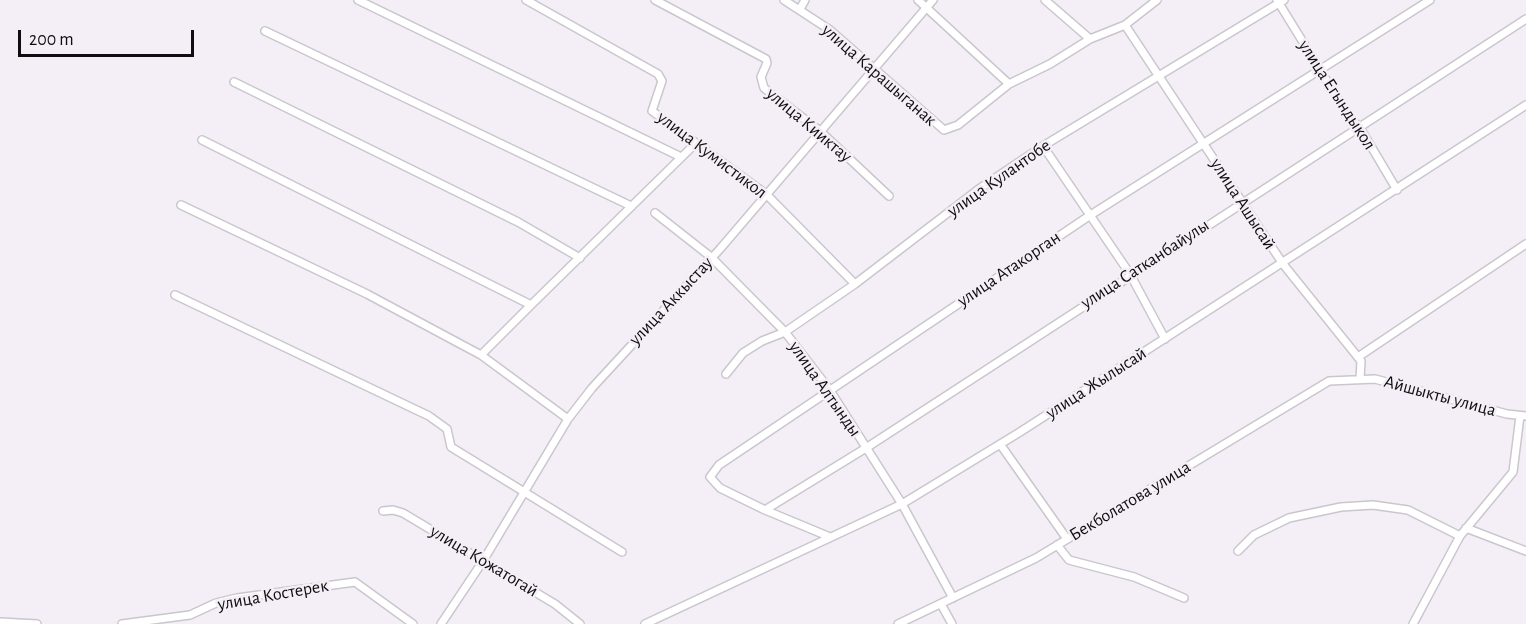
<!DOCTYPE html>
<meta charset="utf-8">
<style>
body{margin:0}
#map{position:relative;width:1526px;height:624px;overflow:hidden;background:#f4eff6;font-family:"Alegreya Sans",sans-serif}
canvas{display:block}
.scale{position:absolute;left:18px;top:30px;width:176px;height:27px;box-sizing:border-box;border:3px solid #0e0d0f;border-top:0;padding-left:8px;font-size:18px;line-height:21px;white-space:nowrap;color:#0e0d0f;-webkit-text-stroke:4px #f4eff6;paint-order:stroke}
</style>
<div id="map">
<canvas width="1526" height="624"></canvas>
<div class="scale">200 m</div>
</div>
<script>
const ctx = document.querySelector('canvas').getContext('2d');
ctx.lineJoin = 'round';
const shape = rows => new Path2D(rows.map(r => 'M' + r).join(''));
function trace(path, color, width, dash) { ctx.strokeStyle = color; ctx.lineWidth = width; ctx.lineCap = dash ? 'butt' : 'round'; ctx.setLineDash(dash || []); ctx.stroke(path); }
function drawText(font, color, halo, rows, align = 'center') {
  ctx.font = font + ' "Alegreya Sans",sans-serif'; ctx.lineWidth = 5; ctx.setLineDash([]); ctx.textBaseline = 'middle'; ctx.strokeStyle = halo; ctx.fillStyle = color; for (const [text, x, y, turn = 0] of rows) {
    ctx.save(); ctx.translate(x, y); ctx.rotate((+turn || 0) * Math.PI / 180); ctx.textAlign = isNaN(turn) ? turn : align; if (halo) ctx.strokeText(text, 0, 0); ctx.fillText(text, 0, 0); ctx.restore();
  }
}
const minor = shape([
 [358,0,681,157],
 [526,0,658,74,662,81,652,111,766,194,855,284],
 [655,0,766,59,767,63,761,77,764,88,820,131,889,196],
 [784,0,830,30,944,130,958,125,1009,84,1050,64,1090,39,1125,25,1157,0],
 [918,0,1009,84],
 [1045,0,1090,39],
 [1277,0,1351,120,1359,126,1397,190],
 [800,9,805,0],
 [1125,25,1283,264,1361,361,1360,379],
 [265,31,631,206],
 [234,82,518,222,580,258],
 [202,140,531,305,696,143],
 [1043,146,1130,274,1165,339],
 [181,205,367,294,481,355,531,305],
 [655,213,711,257,785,332,829,389,902,504,953,598],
 [175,295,429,416,447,429,451,447,622,552],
 [481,355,568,419],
 [1358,357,1526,244],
 [726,374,743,353,762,341,785,332,855,284,979,189,1043,146,1284,0],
 [1000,444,1067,539],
 [765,510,866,448,1526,19],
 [383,511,393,510,403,513,555,604,580,624],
 [1466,528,1526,551],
 [830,537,765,510,720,488,710,477,719,465,1089,216,1430,0],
 [1057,545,1069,560,1134,577,1184,598],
 [1238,551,1254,535,1289,518,1341,507,1373,505,1408,510,1460,536],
 [941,604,952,624],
 [0,622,37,624],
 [122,624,190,615,216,603,237,598,355,582,413,624],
 [441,624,483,561,568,419,592,388,720,249,933,0],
 [645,624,902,504,1020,432,1526,105],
 [898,624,1036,558,1329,381,1375,379,1507,414,1526,416],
 [1413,624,1460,536,1513,472,1520,416]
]);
trace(minor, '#cbc6cd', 10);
trace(minor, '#fff', 7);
drawText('18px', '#0e0d0f', '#f4eff6', [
 ["улица Карашыганак",879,75,41],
 ["улица Егындыкол",1337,95,57],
 ["улица Кииктау",809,125,40],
 ["улица Кумистикол",712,155,37],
 ["улица Кулантобе",999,178,-35],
 ["улица Ашысай",1243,204,57],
 ["улица Сатканбайулы",1145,264,-33],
 ["улица Атакорган",1009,269,-34],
 ["улица Аккыстау",671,301,-47],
 ["улица Жылысай",1096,383,-33],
 ["улица Алтынды",825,389,55],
 ["Айшыкты улица",1440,396,15],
 ["Бекболатова улица",1130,501,-31],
 ["улица Кожатогай",484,561,31],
 ["улица Костерек",273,595,-10]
]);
</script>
